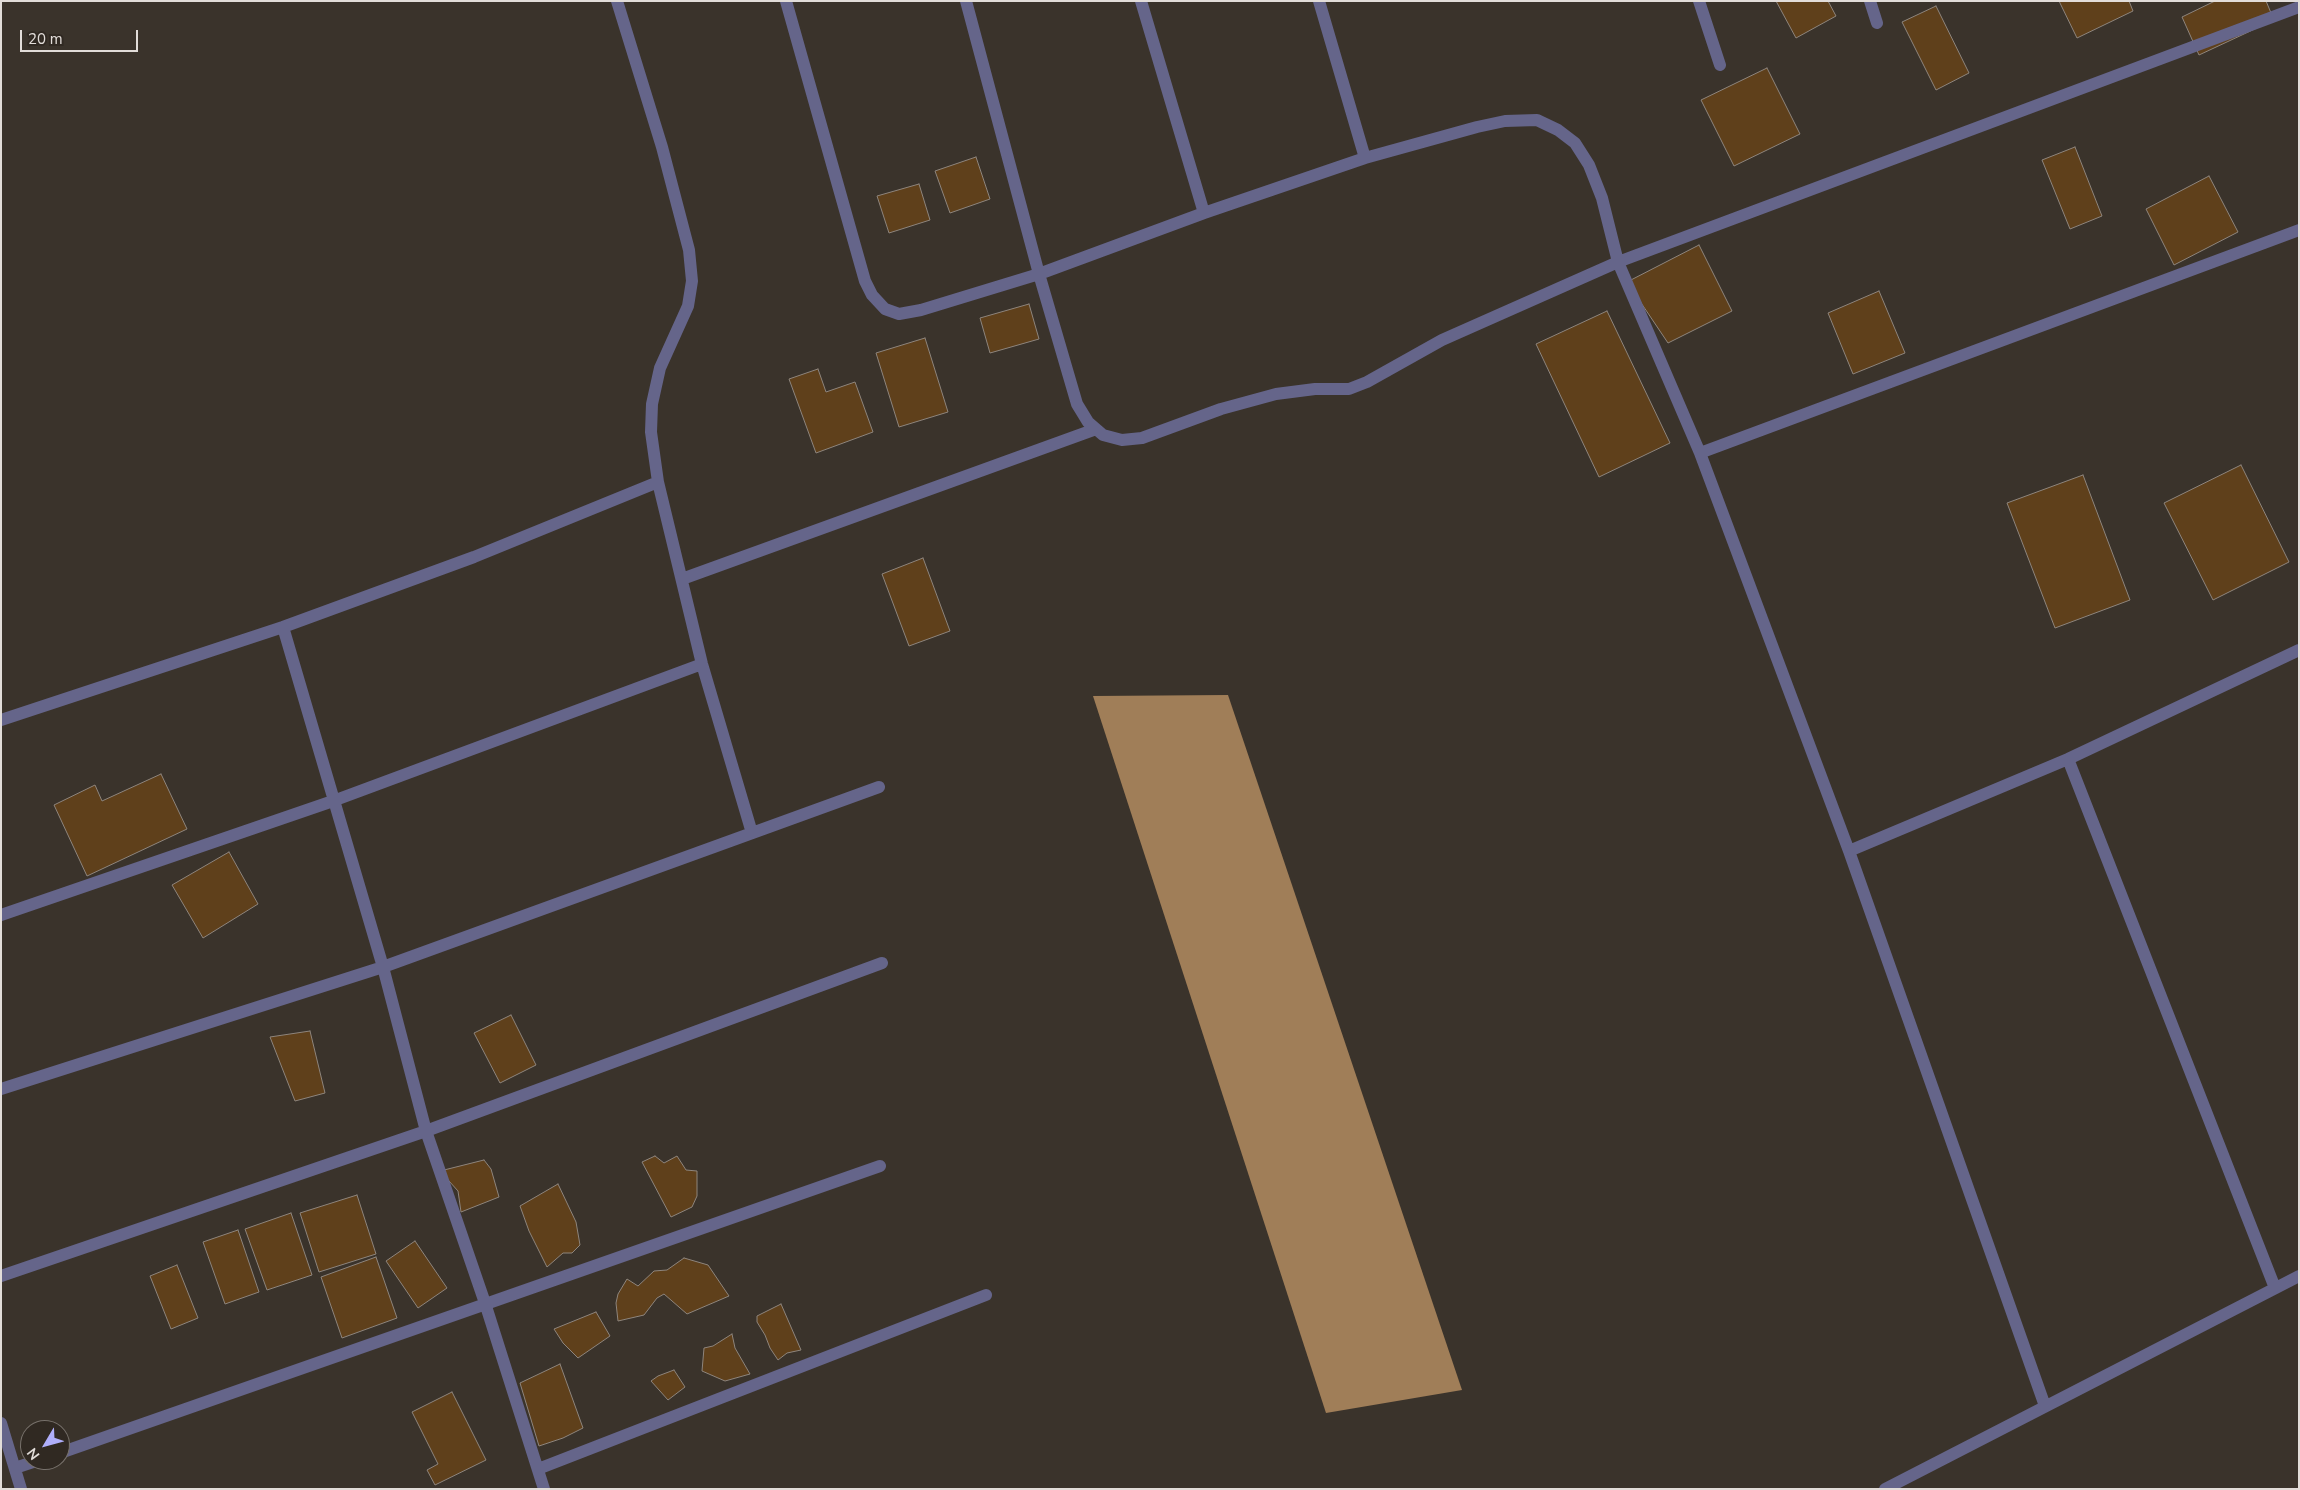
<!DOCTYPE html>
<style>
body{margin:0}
#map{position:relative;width:2300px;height:1490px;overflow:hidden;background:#3a332b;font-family:"Nunito Sans",sans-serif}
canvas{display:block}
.frame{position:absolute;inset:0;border:2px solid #e2ddd9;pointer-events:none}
.north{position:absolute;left:20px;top:1420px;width:50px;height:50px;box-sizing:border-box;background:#302922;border:1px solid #77716b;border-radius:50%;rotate:233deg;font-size:14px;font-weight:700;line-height:20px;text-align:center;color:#e2ddd9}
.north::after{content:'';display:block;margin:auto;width:18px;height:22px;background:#afaefa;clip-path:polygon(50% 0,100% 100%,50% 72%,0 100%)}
.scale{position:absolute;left:20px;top:30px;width:118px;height:22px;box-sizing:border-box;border:2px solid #e2ddd9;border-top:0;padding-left:6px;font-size:15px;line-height:18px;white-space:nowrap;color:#e2ddd9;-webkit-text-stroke:4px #302922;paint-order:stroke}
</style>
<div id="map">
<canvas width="2300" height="1490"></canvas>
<div class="frame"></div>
<div class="north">N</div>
<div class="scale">20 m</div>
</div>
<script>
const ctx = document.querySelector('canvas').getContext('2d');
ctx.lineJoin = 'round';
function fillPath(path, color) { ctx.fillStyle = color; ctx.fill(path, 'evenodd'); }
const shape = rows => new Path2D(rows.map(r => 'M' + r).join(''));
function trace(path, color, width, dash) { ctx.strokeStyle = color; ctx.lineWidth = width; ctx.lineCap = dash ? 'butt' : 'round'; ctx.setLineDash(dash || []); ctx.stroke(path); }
fillPath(shape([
 [1228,695,1462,1390,1326,1413,1093,696]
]), '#a07e58');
const building = shape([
 [1776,1,1828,1,1836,16,1796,38,1776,1],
 [2059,1,2129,1,2133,11,2077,38,2059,1],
 [2215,1,2266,1,2274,20,2199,55,2182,17,2215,1],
 [1936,6,1969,73,1936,90,1902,22,1936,6],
 [1767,68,1800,134,1734,166,1701,100,1767,68],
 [2075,147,2102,216,2070,229,2042,160,2075,147],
 [976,157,990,199,950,213,935,171,976,157],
 [2209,176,2238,232,2174,265,2146,209,2209,176],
 [919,184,930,220,889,233,877,196,919,184],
 [1699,245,1732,311,1668,343,1627,282,1699,245],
 [1879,291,1905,353,1853,374,1828,313,1879,291],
 [1029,304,1039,339,990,353,980,318,1029,304],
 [1607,311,1670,443,1599,477,1536,344,1607,311],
 [925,338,948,412,899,427,876,353,925,338],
 [818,369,826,392,855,382,873,432,816,453,789,379,818,369],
 [2241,465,2289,562,2213,600,2164,503,2241,465],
 [2083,475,2130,600,2055,628,2007,503,2083,475],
 [923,558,950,631,909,646,882,574,923,558],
 [161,774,187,829,87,876,54,805,95,785,102,801,161,774],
 [229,852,258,904,203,938,172,885,229,852],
 [511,1015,536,1065,500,1083,474,1033,511,1015],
 [310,1031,325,1093,295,1101,270,1037,310,1031],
 [655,1156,664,1163,677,1156,686,1170,697,1171,697,1196,692,1207,671,1217,642,1162,655,1156],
 [484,1160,491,1169,499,1197,461,1212,458,1191,440,1171,484,1160],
 [558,1184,576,1222,580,1245,572,1253,563,1253,547,1267,529,1231,520,1206,558,1184],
 [357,1195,376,1254,319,1272,300,1213,357,1195],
 [291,1213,312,1275,267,1290,245,1229,291,1213],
 [238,1230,259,1292,225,1304,203,1242,238,1230],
 [415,1241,447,1288,418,1308,386,1261,415,1241],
 [376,1257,397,1318,342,1338,321,1277,376,1257],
 [684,1258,708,1265,729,1296,687,1314,664,1294,657,1298,644,1315,618,1321,616,1303,618,1294,627,1279,638,1286,654,1271,667,1270,684,1258],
 [177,1265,198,1318,171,1329,150,1276,177,1265],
 [781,1304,801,1350,787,1353,778,1360,770,1348,765,1335,757,1322,757,1316,781,1304],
 [596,1312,610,1336,578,1358,563,1343,554,1329,596,1312],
 [732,1334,735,1348,750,1374,725,1381,702,1371,704,1348,713,1346,732,1334],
 [560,1364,583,1428,563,1438,539,1446,520,1383,560,1364],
 [674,1370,685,1387,668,1400,651,1381,658,1376,674,1370],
 [452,1392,486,1460,435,1485,427,1470,438,1464,412,1412,452,1392]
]);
fillPath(building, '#5f401b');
trace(building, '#8e857d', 1);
trace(shape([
 [617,1,662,147,689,250,692,281,688,306,660,368,652,404,651,432,658,482,702,664,752,833],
 [786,1,865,281,872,295,885,309,899,314,921,310,1039,274,1204,213,1365,158,1477,127,1505,121,1537,120,1558,130,1575,143,1589,165,1602,198,1618,262,1700,453,1849,851,2045,1406],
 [966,1,1039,274,1077,404,1088,422,1103,435,1122,440,1142,438,1221,409,1276,394,1315,389,1349,389,1367,382,1442,340,1618,262,2299,7],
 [1141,1,1204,213],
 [1319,1,1365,158],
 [1699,1,1720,65],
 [1870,1,1877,23],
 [1700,453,2299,230],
 [682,579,1096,429],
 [283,627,383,967,426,1131,485,1303,544,1489],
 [1,720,283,627,474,557,658,482],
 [2068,759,2275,1288],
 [1849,851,2068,759,2299,650],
 [1,915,333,801,702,664],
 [1,1089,383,967,879,787],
 [1,1276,426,1131,882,963],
 [1,1423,21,1489],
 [60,1453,880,1166],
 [15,1468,39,1460],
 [538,1469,986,1295],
 [1885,1489,2299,1276]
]), '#65658a', 12);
</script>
